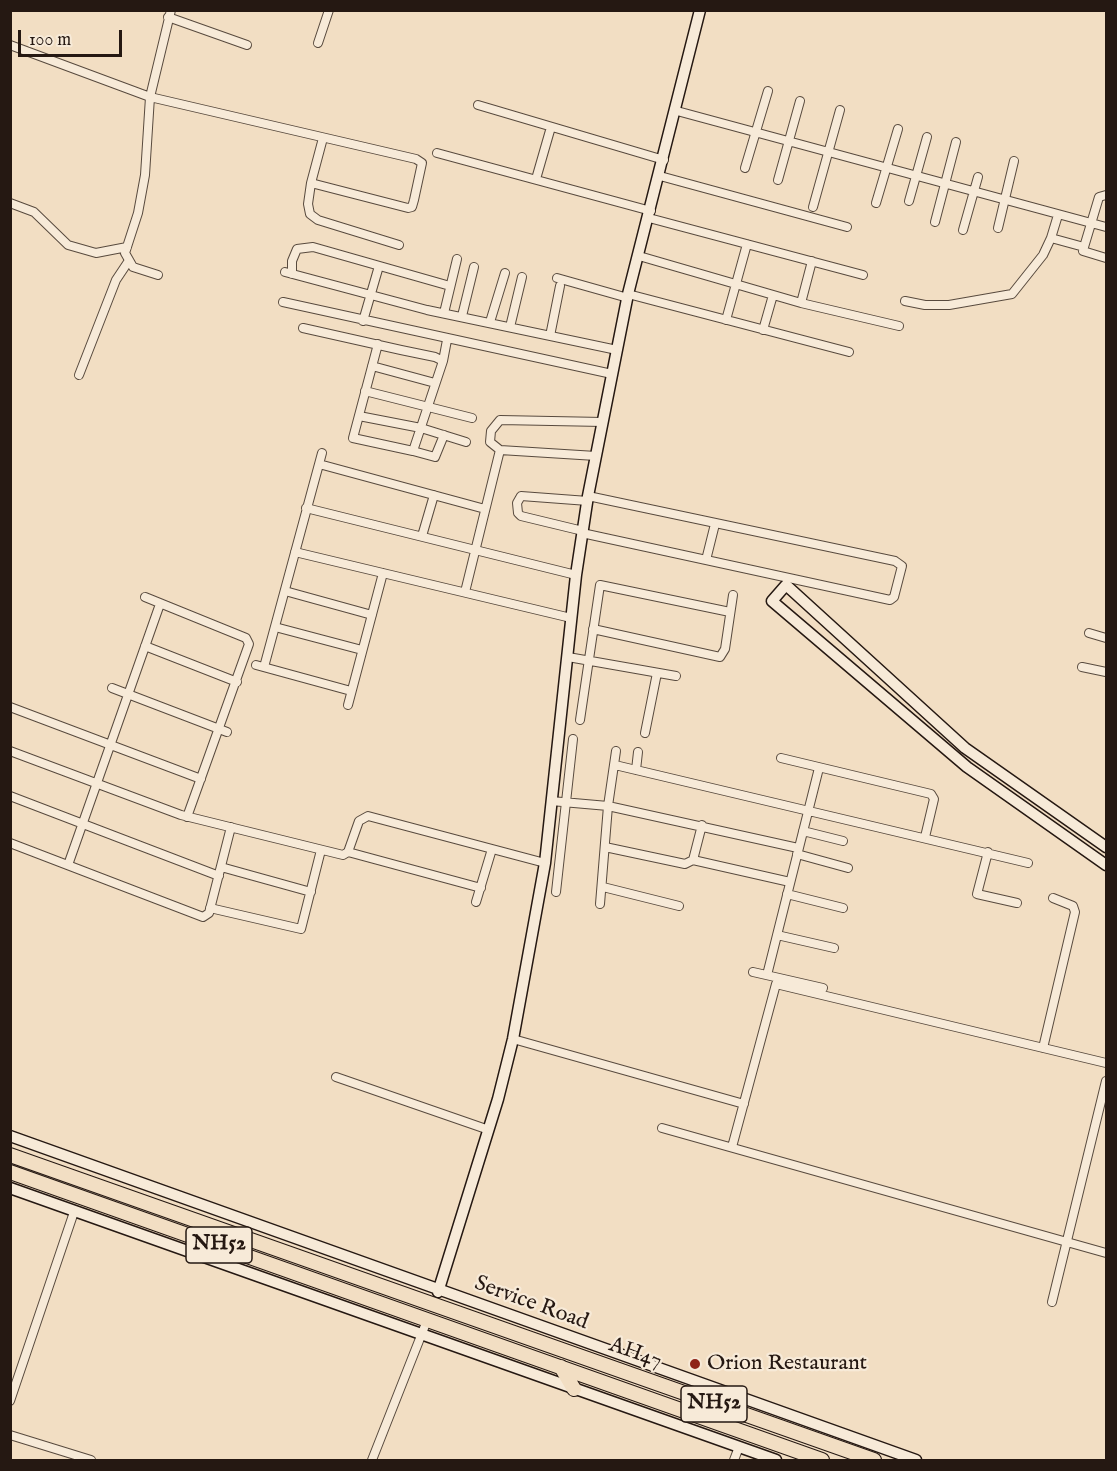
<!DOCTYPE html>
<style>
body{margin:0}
#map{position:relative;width:1117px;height:1471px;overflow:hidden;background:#f2dec3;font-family:"IM FELL English",serif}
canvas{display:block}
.frame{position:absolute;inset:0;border:12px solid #251812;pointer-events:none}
.scale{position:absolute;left:18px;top:30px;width:104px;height:27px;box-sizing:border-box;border:3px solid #251812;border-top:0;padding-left:8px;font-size:18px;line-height:21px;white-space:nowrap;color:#251812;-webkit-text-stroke:4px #f7ead8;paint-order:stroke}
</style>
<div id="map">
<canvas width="1117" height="1471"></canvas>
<div class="frame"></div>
<div class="scale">100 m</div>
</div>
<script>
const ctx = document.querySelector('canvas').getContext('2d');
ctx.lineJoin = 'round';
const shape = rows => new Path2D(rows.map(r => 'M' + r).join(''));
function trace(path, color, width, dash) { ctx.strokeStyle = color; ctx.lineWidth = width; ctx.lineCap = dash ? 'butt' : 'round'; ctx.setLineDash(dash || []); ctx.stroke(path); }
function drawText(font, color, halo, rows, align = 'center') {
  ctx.font = font + ' "IM FELL English",serif'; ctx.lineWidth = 4.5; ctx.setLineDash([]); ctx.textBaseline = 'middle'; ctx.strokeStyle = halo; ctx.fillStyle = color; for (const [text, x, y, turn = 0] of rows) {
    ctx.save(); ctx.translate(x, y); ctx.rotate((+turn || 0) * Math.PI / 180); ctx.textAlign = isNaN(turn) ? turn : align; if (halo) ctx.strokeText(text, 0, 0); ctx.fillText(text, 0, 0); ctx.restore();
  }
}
const street = shape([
 [168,17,247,45],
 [318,43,329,10],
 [10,45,150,97,416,159,422,163,414,200,412,207,408,208,311,183],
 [478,105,664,160],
 [677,111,1106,227],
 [323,138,311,183,308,204,310,214,318,220,399,245],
 [437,153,651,211],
 [745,168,768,91],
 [660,176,847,227],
 [536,179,551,127],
 [778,180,800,101],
 [909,201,927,137],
 [10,203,34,212,68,245,96,253,127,247],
 [876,203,898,129],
 [813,207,840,110],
 [1058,215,1051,238,1084,247,1083,251,1106,258],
 [649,218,863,275],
 [935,222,956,142],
 [998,228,1014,161],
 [963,230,978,177],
 [1084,247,1099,197,1106,195],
 [639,256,801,303,899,326],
 [285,272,427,310,617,350],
 [292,274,292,261,297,249,313,247,450,286],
 [158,275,133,267,125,253,138,213,145,175,150,97,171,10],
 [557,278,628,298],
 [628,294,849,352],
 [905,301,925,305,949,305,1012,294,1043,255,1051,238],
 [283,302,612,374],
 [801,303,812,261],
 [444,313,457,259],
 [462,316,474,267],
 [726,320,747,244],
 [363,321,379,266],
 [490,322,505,273],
 [510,327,522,277],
 [303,328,401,350,435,357,443,361,413,451,353,438,378,344],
 [763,330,773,295],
 [550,336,560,286],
 [443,361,447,340],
 [372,366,435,383],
 [79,375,116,280,128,262],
 [365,391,472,418],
 [359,416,421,428,466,442],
 [413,451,435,457,444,435],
 [596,456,500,450,490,442,491,431,500,420,603,422],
 [319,464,485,509],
 [306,508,576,575],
 [583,531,521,516,518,513,517,503,521,496,588,501],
 [582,533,890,600,894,597,902,566,895,561,588,496],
 [422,536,434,495],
 [295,552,571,618],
 [706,560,715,524],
 [285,591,372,615],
 [465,592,500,450],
 [145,597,246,638,249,644,187,817],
 [275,627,362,650],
 [593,629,720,657,725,649,733,595],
 [1089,633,1106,638],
 [145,646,237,682],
 [568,657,676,676],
 [256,665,351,691],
 [264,667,322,453],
 [1082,667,1106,672],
 [112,688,227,732],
 [348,705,383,573],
 [10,707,201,779],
 [580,720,600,585,730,612],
 [645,733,657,673],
 [10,751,181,815,343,855,348,852,359,821,368,816,545,863],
 [781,758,931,794,934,799,925,837],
 [615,765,1028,863],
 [636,770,638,752],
 [10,796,219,876],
 [551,801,608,806,798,848],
 [803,831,843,841],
 [10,843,203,917,209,913,231,827],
 [605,847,685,864,693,860,702,825],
 [348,852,481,888],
 [988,852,977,894,1017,903],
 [797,854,848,868],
 [693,860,790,882],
 [68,865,160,604],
 [221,867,311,892],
 [603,887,679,906],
 [556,892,573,739],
 [787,894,843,908],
 [476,902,492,849],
 [600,904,608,806,616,751],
 [210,908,301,929,321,850],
 [777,935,834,948],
 [753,972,823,988],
 [767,975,819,768],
 [513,1039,744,1104],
 [1043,1048,1075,912,1073,906,1053,898],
 [336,1077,489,1130],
 [662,1128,1106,1253],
 [732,1147,776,984,1106,1063],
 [1052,1302,1106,1081],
 [10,1401,74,1212],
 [10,1435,91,1460],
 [372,1460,428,1318],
 [734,1460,739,1447]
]);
const secondary = shape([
 [1106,847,965,748,786,585,772,601,967,767,1106,865],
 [10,1136,916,1460],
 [10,1188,776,1460],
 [438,1292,498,1099,513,1039,545,863,576,575,588,496,628,294,700,10]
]);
const highway = shape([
 [10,1155,874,1460],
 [10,1172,822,1460],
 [561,1367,574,1389]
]);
trace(street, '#584a3e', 10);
trace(secondary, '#251812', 13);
trace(highway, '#251812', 16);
trace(street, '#f7ead8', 8);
trace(secondary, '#f7ead8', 10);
trace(highway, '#f2dec3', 14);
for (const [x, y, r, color] of [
 [695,1364,6,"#8f2418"]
]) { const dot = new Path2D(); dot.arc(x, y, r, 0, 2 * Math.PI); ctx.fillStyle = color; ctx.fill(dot); trace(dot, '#f7ead8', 2); }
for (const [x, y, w] of [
 [219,1245,66],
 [714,1404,66]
]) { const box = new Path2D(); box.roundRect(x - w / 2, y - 18, w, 36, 4.5); ctx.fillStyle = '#f7ead8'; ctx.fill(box); trace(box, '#251812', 1.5); }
drawText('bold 21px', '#251812', null, [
 ["NH52",219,1245],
 ["NH52",714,1404]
]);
drawText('22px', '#251812', '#f7ead8', [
 ["Service Road",531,1304,20],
 ["AH47",635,1354,19]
]);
drawText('22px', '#251812', '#f7ead8', [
 ["Orion Restaurant",707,1364]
], 'left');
</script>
